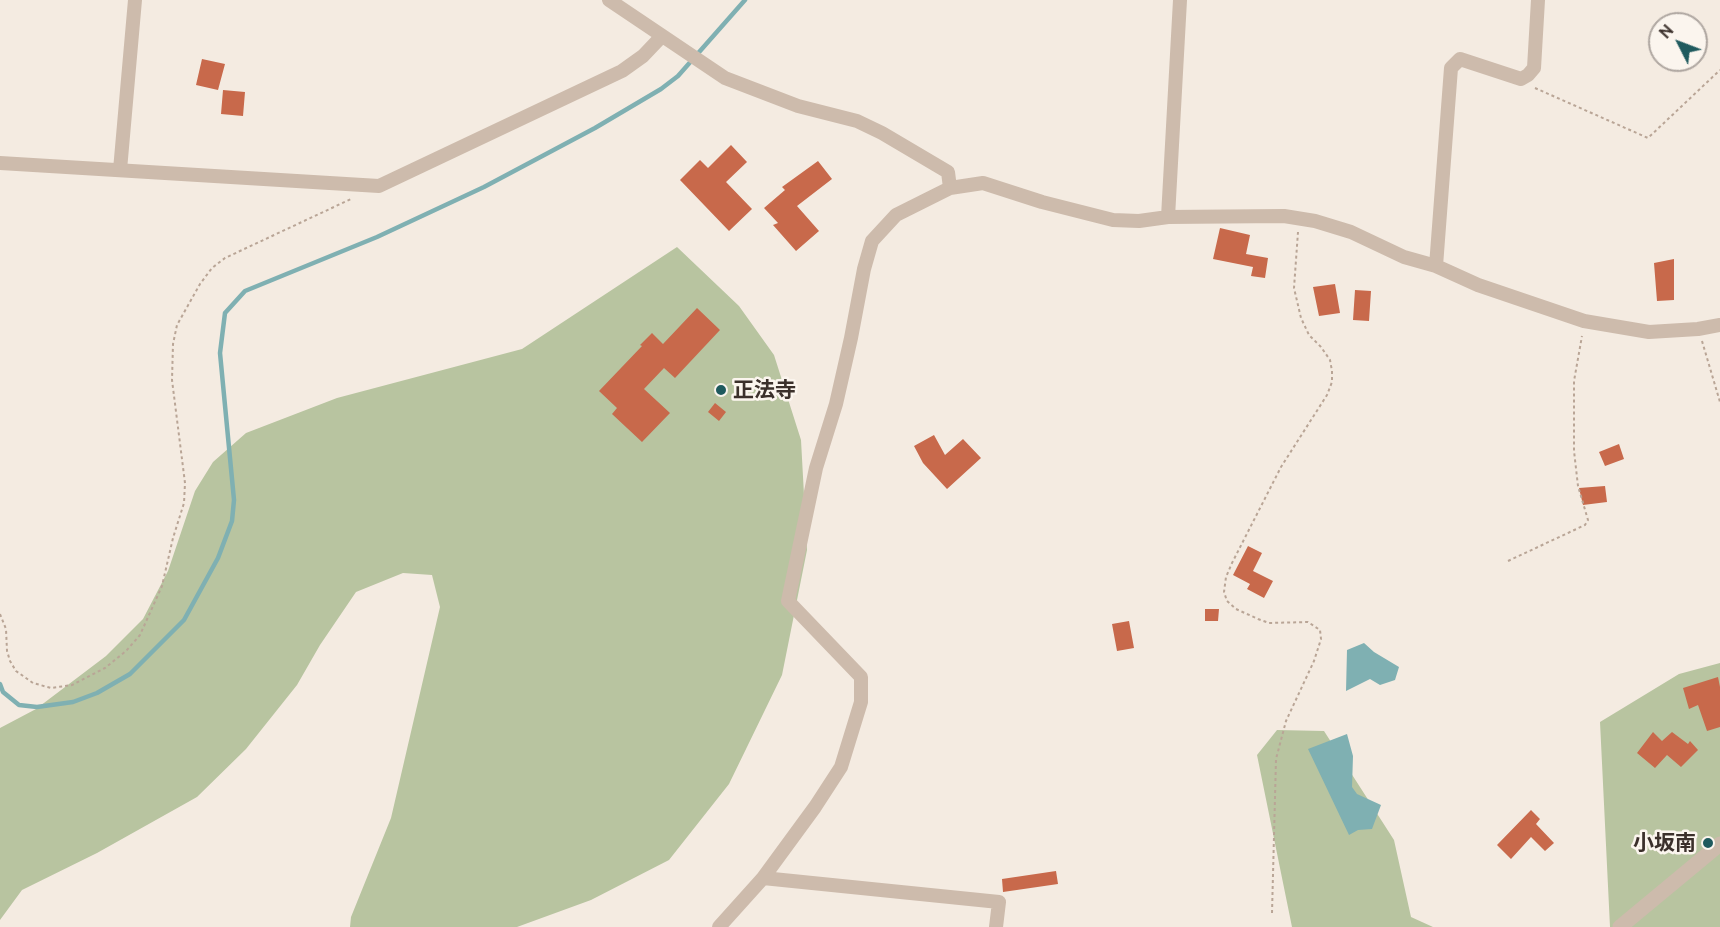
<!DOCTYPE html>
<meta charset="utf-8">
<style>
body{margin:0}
#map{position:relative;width:1720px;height:927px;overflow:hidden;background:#f4ebe1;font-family:Ubuntu,sans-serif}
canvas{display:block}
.north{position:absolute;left:1648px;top:12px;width:60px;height:60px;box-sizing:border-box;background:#fbf5ee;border:2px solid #aea6a0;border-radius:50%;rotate:312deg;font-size:16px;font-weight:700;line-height:24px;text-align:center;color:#3b302b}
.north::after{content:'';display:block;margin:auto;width:21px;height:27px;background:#1f5a5e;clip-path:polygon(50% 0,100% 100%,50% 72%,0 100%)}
</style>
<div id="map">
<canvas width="1720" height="927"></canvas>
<div class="north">N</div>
</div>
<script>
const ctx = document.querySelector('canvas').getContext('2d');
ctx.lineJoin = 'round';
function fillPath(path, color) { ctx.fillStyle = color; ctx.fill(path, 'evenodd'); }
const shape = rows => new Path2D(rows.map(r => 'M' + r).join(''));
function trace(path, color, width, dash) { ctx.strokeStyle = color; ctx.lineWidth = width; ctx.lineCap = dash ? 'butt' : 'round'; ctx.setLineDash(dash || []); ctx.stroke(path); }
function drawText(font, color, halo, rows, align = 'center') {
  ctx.font = font + ' Ubuntu,"Noto Sans JP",sans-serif'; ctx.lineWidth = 5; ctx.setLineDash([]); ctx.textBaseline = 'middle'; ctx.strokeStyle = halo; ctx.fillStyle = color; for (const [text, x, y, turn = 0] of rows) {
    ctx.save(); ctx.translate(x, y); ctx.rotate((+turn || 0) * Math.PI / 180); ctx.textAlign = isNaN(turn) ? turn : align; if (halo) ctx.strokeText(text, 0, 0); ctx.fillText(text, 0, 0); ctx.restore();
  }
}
fillPath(shape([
 [677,247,739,306,774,355,801,440,807,550,782,675,729,784,669,860,591,900,517,927,350,927,351,917,391,818,440,607,432,575,403,573,356,592,320,645,297,685,246,749,197,797,97,853,22,890,0,920,0,728,36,709,106,656,143,619,168,571,195,491,213,462,246,433,337,398,522,349],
 [1720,663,1720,927,1610,927,1600,722,1679,674],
 [1277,730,1324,731,1394,840,1411,917,1433,927,1292,927,1257,755]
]), '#b8c4a0');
fillPath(shape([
 [1364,643,1374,652,1399,667,1395,680,1380,685,1370,679,1346,691,1347,650],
 [1347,734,1353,756,1352,787,1357,794,1381,805,1372,829,1358,830,1349,835,1308,749]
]), '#7fb0b2');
trace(shape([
 [0,684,3,692,19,705,37,707,73,702,97,693,130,674,184,620,218,558,232,521,234,500,220,353,225,313,245,291,377,237,484,187,595,128,661,89,678,76,745,0]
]), '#7fb0b2', 4.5);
fillPath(shape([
 [202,59,225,64,218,90,196,85],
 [223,90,245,92,243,116,221,114],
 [731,145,747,162,726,182,752,209,729,231,680,180,700,160,708,168],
 [818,161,832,179,797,206,819,231,796,251,773,225,778,223,764,208,785,190,782,187],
 [1220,228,1250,235,1246,254,1268,258,1265,278,1251,276,1253,267,1213,259],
 [1674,259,1674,300,1657,301,1654,263],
 [1335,284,1340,313,1319,316,1313,287],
 [1355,290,1371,291,1369,321,1353,320],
 [697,308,720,330,675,378,664,368,644,389,670,413,642,442,612,414,617,408,599,391,642,346,640,345,652,333,663,344],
 [715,403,726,412,719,421,708,412],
 [934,435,945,455,963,439,981,458,947,489,923,463,914,446],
 [1619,444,1624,459,1605,466,1599,452],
 [1605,486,1607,502,1583,505,1579,488],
 [1248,546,1262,553,1253,571,1273,581,1264,598,1247,589,1250,584,1233,575],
 [1205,609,1219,609,1218,621,1205,621],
 [1129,621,1134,648,1117,651,1112,624],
 [1718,677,1720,687,1720,727,1707,731,1698,705,1689,709,1683,688],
 [1653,732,1662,741,1672,732,1688,744,1690,741,1698,750,1681,767,1667,755,1655,768,1637,753],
 [1531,810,1540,819,1536,824,1554,843,1545,851,1531,837,1511,859,1497,845],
 [1056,871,1058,884,1003,892,1002,879]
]), '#c8694b');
trace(shape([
 [1535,88,1648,138,1720,70],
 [1702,341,1720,402],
 [1508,561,1585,525,1588,520,1578,486,1574,451,1574,381,1582,336],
 [0,614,6,629,7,651,10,661,16,671,33,683,51,688,72,685,105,668,126,651,140,635,162,586,173,538,184,503,185,483,172,380,173,344,177,325,200,284,212,268,225,258,351,199],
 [1272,913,1276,759,1286,721,1314,661,1321,639,1320,630,1308,622,1269,623,1258,619,1236,609,1227,601,1224,592,1226,577,1232,563,1281,467,1327,395,1332,382,1332,371,1330,360,1321,347,1309,335,1301,318,1294,288,1298,232]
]), '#b9a596', 2, [3, 3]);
trace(shape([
 [609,0,725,78,798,106,857,121,882,133,948,172,950,188],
 [0,163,379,186,622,71,643,56,662,36],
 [120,170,135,0],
 [1168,217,1180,0],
 [1436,266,1451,68,1460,59,1521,79,1528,75,1534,68,1538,0],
 [763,878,999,902,996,927],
 [719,927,763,878,815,807,841,767,861,702,861,677,788,601,816,468,836,404,851,338,864,269,872,241,896,215,950,188,983,183,1042,202,1113,220,1139,221,1168,217,1284,216,1315,221,1351,232,1404,257,1436,266,1478,285,1584,321,1649,332,1698,329,1720,325]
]), '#cdbbac', 14);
trace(shape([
 [1620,927,1720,844]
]), '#cdbbac', 15);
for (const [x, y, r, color] of [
 [721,390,6,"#1f5a5e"],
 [1708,843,6,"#1f5a5e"]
]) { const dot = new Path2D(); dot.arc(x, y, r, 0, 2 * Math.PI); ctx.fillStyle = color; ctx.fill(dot); trace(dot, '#fbf5ee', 2); }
drawText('bold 21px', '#3b302b', '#fbf5ee', [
 ["正法寺",733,390],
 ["小坂南",1696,843,"right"]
], 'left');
</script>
